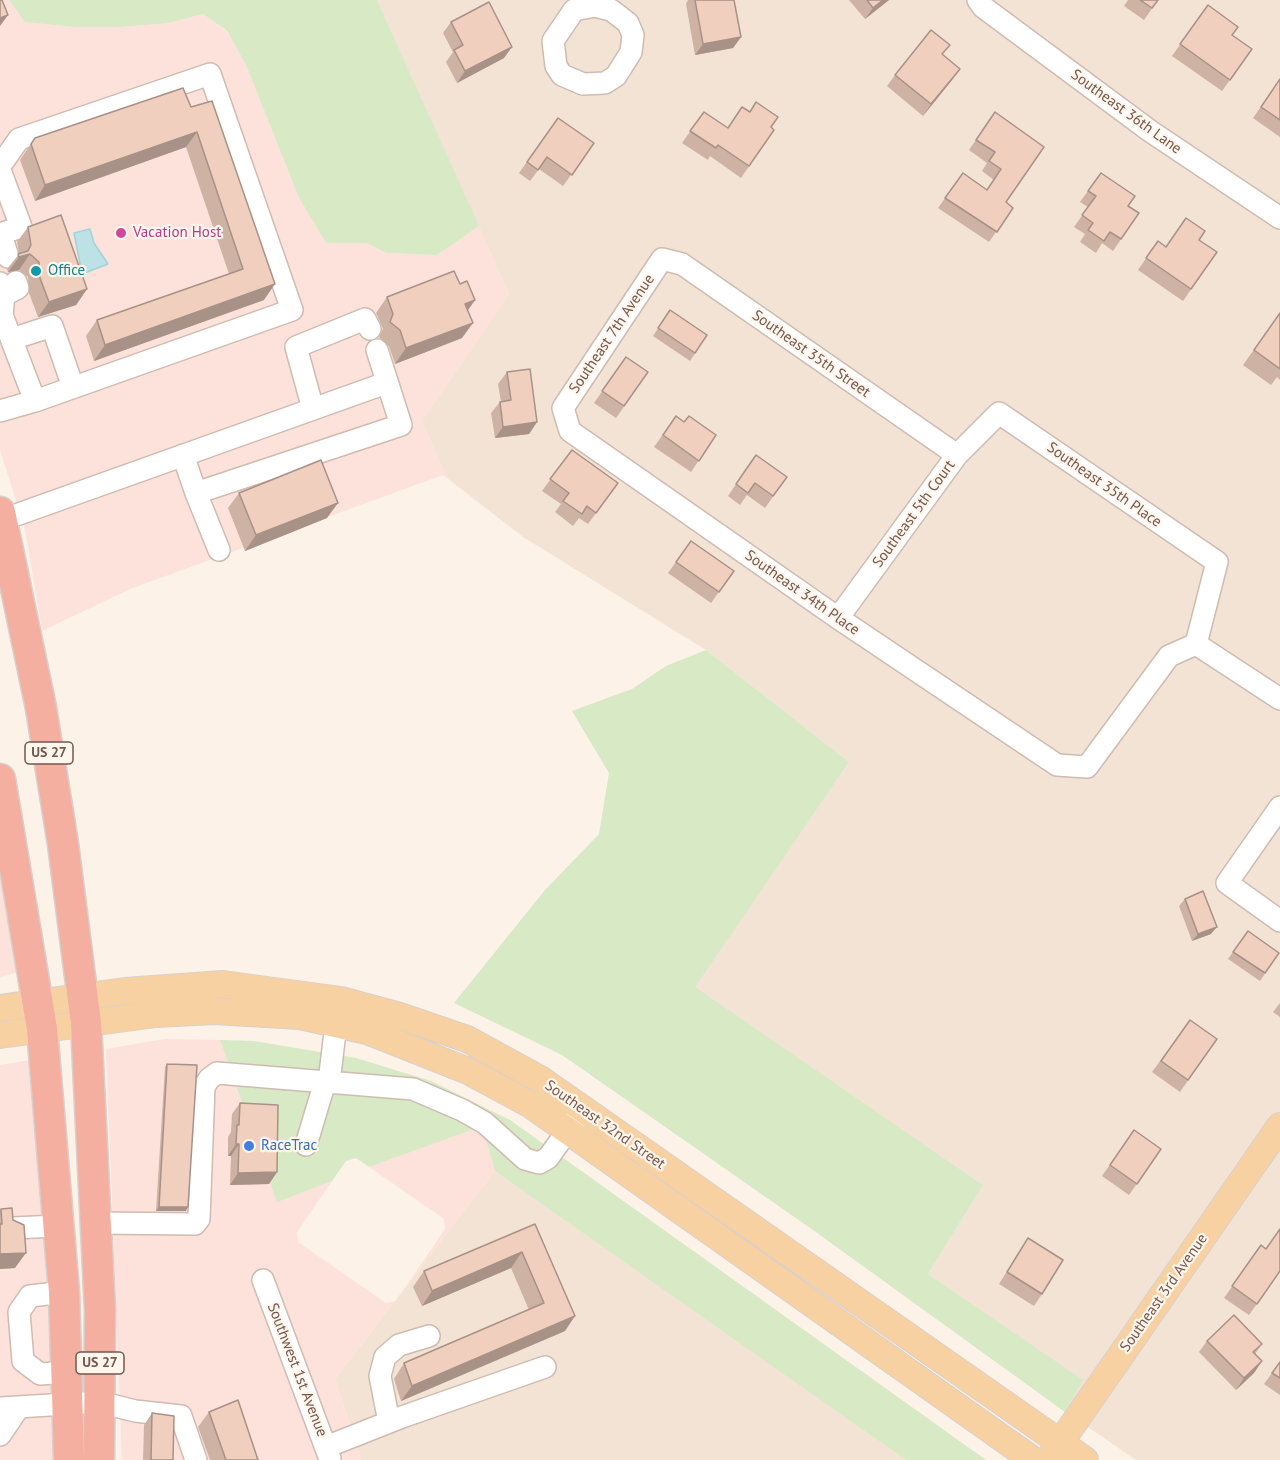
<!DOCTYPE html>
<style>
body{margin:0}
canvas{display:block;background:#fcf2e7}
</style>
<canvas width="1280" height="1460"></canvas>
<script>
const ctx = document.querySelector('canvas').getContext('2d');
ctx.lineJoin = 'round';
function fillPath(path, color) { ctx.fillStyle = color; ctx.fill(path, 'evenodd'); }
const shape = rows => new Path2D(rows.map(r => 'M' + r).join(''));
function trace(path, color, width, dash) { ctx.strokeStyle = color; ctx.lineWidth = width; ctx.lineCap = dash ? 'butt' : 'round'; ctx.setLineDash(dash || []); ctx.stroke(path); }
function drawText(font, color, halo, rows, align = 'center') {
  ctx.font = font + ' "PT Sans",sans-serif'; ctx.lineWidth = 4.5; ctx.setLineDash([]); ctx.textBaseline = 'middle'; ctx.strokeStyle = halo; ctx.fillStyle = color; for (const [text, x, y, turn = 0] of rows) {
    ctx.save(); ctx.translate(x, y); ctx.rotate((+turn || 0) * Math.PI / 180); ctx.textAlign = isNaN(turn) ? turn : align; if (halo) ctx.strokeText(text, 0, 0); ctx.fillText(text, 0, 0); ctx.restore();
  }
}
fillPath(shape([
 [377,0,1280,0,1280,1112,1070,1415,1065,1412,1082,1380,928,1274,983,1185,694,987,849,762,706,650,523,537,447,478,422,421,509,294],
 [1280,1138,1280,1460,1136,1460,1082,1423],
 [495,1171,768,1362,906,1460,361,1460,335,1379]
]), '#f3e3d5');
fillPath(shape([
 [0,0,9,0,25,22,75,27,168,23,203,14,227,32,246,65,299,198,326,243,366,243,386,253,437,255,479,226,509,294,422,421,447,478,443,475,130,589,42,631,25,529,0,450],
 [0,820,24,971,0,977],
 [164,1039,220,1040,277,1201,332,1181,297,1232,298,1242,386,1303,395,1301,335,1379,361,1460,122,1460,106,1049],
 [36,1059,59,1460,0,1460,0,1065],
 [482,1125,495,1171,398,1298,445,1229,444,1219,369,1167]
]), '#fce2db');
fillPath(shape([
 [9,0,377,0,479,226,437,255,386,253,366,243,326,243,299,198,246,65,227,31,203,14,168,23,118,27,75,27,25,22],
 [706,650,849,762,695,987,983,1185,928,1274,1083,1380,1065,1412,813,1230,562,1055,454,1003,545,890,599,834,609,773,572,711,632,689,666,666],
 [220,1040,254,1041,356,1058,431,1081,510,1120,986,1460,906,1460,495,1171,482,1126,369,1167,356,1158,346,1161,332,1181,277,1202]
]), '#d7e9c5');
const water = shape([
 [90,229,94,243,108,264,82,274,74,233,90,229]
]);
fillPath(water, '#bce2e5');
trace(water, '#a2d3d6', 1.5);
const minor = shape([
 [978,0,983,7,1150,131,1280,218],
 [595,6,611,10,628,23,633,35,631,52,616,76,605,83,583,84,562,75,556,66,553,41,574,10,595,6],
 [0,166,19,139,210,74,292,310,35,401,2,315,4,295,0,283],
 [0,170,21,227,0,234],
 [1,234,8,257],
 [4,295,18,288,16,282],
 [12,339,52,326,73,387],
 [313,409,296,347,365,319,370,329],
 [0,411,35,401],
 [183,455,196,493,401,425,377,350],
 [196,493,219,550],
 [2,520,386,383],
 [838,618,957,455,999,413,1217,562,1196,644,1169,656,1087,767,1057,765,838,618,570,431,563,408,662,259,682,264,957,455],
 [1196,644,1280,699],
 [1280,807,1227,883,1280,921],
 [329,1082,336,1024],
 [306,1145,325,1082],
 [96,1223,195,1224,199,1219,204,1087,209,1079,217,1073,413,1089,462,1110,485,1123,525,1159,539,1163,548,1158,576,1119],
 [13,1228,56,1226],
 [263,1280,330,1459],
 [64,1292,30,1296,19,1312,23,1361,40,1374,67,1372],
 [0,1408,100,1402,135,1411,181,1416,196,1460],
 [389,1422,380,1376,385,1357,399,1345,429,1336],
 [0,1435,19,1407],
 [326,1447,402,1417,545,1367]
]);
const major = shape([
 [0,1008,125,991,223,984,341,1000,400,1016,467,1039,540,1079,1085,1460],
 [0,1035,156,1014,214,1011,300,1016,367,1031,468,1071,531,1105,568,1131,1033,1460],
 [1051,1456,1280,1126]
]);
const highway = shape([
 [0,512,41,708,63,844,86,1023,100,1310,99,1460],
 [0,779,42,1029,64,1292,69,1460]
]);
trace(minor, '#cfbbb0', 24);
trace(major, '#d8d0cd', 28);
trace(highway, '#d8d0cd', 33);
trace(minor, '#fff', 21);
trace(major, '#f8d1a2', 26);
trace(highway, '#f4afa0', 30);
fillPath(shape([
 [688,0,734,0,741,37,733,48,695,55,686,4],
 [849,0,889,0,865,19],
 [1128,0,1158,0,1144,20,1124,6],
 [1208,5,1232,35,1252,49,1222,91,1172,56],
 [451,22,504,58,457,83,446,62,453,52,443,33],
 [960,69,952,80,923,116,887,86,895,75],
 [1280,79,1280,137,1253,118],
 [183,88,264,300,94,361,86,336,97,320,229,274,186,147,35,201,20,160,35,138],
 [704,112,728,128,771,127,774,130,741,178,710,156,708,160,682,143],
 [995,112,1006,202,1013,208,989,242,938,208,963,173,987,190,994,180,982,171,987,163,969,150],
 [558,118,594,143,563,186,539,169,530,181,519,173],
 [1101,173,1128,206,1139,213,1113,251,1102,243,1096,253,1080,242,1085,234,1074,227,1088,207,1080,202],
 [28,227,87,289,76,305,38,317,29,293,28,277,19,270,8,272,7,269,19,254,17,242],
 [1199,240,1217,252,1183,301,1138,270,1158,241,1166,247],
 [387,297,468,310,462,338,395,364,389,346,379,337,383,329,376,313],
 [670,310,707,335,690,361,653,336],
 [1280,313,1280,380,1277,377,1271,385,1243,365],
 [626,357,648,372,616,418,594,403],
 [507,372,537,422,529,434,495,438,491,413,500,402,501,402,498,384],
 [676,416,684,422,716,435,691,472,654,447],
 [572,450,618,483,588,524,579,518,573,526,555,512,561,504,542,491],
 [756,455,787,477,765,508,747,495,740,505,728,496],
 [239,493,327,518,245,551,228,508],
 [691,541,734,571,711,603,668,573],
 [1185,899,1211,934,1192,941,1179,906],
 [1248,931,1279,953,1260,981,1228,959],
 [1280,1003,1280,1017,1273,1012],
 [1190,1020,1217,1039,1180,1092,1152,1072],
 [167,1064,186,1211,156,1211,165,1067],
 [240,1103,277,1172,269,1184,230,1185,231,1156,228,1156,228,1137,231,1132,232,1114],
 [1134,1130,1161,1149,1129,1195,1102,1176],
 [1,1209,15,1268,0,1269,0,1210],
 [535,1224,565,1331,401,1401,394,1379,404,1363,529,1310,511,1268,422,1306,413,1287,424,1271],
 [1028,1238,1042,1294,1034,1306,999,1284],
 [1261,1245,1280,1271,1249,1315,1224,1298],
 [1207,1341,1262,1344,1255,1354,1262,1361,1254,1373,1236,1390,1199,1352],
 [1280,1362,1280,1395,1264,1384],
 [209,1412,258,1460,210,1460,198,1427],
 [152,1413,173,1460,143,1460,144,1425]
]), '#ceb2a4');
fillPath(shape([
 [883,0,889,0,865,19,873,8],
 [8,15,0,26,0,18],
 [741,37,733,48,695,55,703,44],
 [512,47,504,58,457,83,465,71],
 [960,69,952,80,923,116,931,104],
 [197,132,186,147,35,201,45,185],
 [30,254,19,270,8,272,19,257],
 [275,284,264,300,94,361,105,345],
 [87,289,76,305,38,317,49,302],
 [475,300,464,316,465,304],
 [473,323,462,338,395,364,406,348],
 [537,422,529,434,495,438,503,427],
 [338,503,327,518,245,551,256,535],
 [1217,927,1211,934,1192,941,1198,934],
 [236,1144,239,1144,231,1156,228,1156],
 [277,1172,269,1184,230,1185,238,1173],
 [159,1207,188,1207,186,1211,156,1211],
 [522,1252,511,1268,422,1306,432,1291],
 [26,1253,15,1268,0,1269,0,1254],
 [575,1316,565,1331,401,1401,412,1386],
 [1262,1361,1254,1373,1236,1390,1244,1378]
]), '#a89186');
const building = shape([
 [0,0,2,0,8,15,0,18,0,0],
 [695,0,734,0,741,37,703,44,695,0],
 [867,0,883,0,873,8,867,0],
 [1140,0,1158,0,1152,8,1140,0],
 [489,2,512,47,465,71,454,50,463,45,451,22,489,2],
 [1208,5,1238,27,1232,35,1252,49,1230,80,1180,44,1208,5],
 [931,30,950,45,942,54,960,69,931,104,895,75,931,30],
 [1280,79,1280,120,1261,107,1280,79],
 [183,88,191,107,212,101,275,284,105,345,97,320,243,269,197,132,45,185,31,144,35,138,183,88],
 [756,102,778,117,771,127,774,130,749,166,718,145,716,148,690,131,704,112,728,128,742,107,750,112,756,102],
 [995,112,1044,147,1006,202,1013,208,997,232,945,198,963,173,987,190,1001,169,989,161,995,152,976,140,995,112],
 [558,118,594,143,572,175,547,157,538,170,527,162,558,118],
 [1101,173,1135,196,1128,206,1139,213,1121,239,1110,232,1104,241,1088,230,1093,223,1082,215,1096,196,1088,191,1101,173],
 [61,215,87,289,49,302,40,278,39,262,30,254,19,257,18,254,28,251,31,245,28,227,61,215],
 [1186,218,1205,231,1199,240,1217,252,1191,289,1146,258,1158,241,1166,247,1186,218],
 [454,271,460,284,467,281,475,300,465,304,473,323,406,348,400,330,390,322,393,314,387,297,454,271],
 [670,310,707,335,695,353,658,328,670,310],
 [1280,313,1280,369,1254,350,1280,313],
 [626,357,648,372,624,406,602,391,626,357],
 [530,369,537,422,503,427,500,402,511,400,507,372,530,369],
 [676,416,684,422,689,416,716,435,699,461,663,435,676,416],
 [572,450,618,483,596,513,587,506,582,514,563,501,569,493,550,479,572,450],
 [756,455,787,477,773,496,755,483,748,493,736,484,756,455],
 [321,460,338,503,256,535,239,493,321,460],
 [691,541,734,571,719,592,676,562,691,541],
 [1203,891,1217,927,1198,934,1185,899,1203,891],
 [1248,931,1279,953,1265,973,1233,952,1248,931],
 [1190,1020,1217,1039,1188,1080,1161,1061,1190,1020],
 [167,1064,197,1065,188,1207,159,1207,167,1064],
 [240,1103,278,1105,277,1172,238,1173,239,1144,236,1144,237,1125,239,1125,240,1103],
 [1134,1130,1161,1149,1137,1184,1110,1165,1134,1130],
 [12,1208,13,1220,24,1225,26,1253,0,1254,0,1224,2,1224,1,1209,12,1208],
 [535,1224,575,1316,412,1386,404,1363,544,1303,522,1252,432,1291,424,1271,535,1224],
 [1280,1229,1280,1271,1257,1304,1232,1286,1261,1245,1266,1249,1280,1229],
 [1028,1238,1063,1260,1042,1294,1007,1272,1028,1238],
 [1234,1315,1262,1344,1253,1352,1262,1361,1244,1378,1207,1341,1234,1315],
 [1280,1362,1280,1378,1272,1373,1280,1362],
 [238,1400,258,1460,226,1460,209,1412,238,1400],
 [152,1413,174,1416,173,1460,151,1460,152,1413]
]);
fillPath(building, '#f0cfbf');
trace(building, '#a89186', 1.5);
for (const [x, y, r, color] of [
 [121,233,6,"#d1479c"],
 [36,271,6,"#0f9aa8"],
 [249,1146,6,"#3f7fe0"]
]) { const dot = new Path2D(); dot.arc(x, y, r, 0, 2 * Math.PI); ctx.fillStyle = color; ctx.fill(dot); trace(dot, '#fef6ed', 2); }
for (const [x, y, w] of [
 [49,753,48],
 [100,1363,48]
]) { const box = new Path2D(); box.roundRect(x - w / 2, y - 11, w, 22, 4.5); ctx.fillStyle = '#fef6ed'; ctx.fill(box); trace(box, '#75574c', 1.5); }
drawText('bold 14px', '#75574c', null, [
 ["US 27",49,753],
 ["US 27",100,1363]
]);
drawText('15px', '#75574c', '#fef6ed', [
 ["Southeast 36th Lane",1126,112,36],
 ["Southeast 7th Avenue",612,334,-56],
 ["Southeast 35th Street",811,354,35],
 ["Southeast 35th Place",1104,485,35],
 ["Southeast 5th Court",914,514,-54],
 ["Southeast 34th Place",802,593,35],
 ["Southeast 32nd Street",605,1125,35],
 ["Southeast 3rd Avenue",1164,1293,-55],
 ["Southwest 1st Avenue",297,1370,69]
]);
drawText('15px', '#b23c85', '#fef6ed', [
 ["Vacation Host",133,233]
], 'left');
drawText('15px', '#0d838f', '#fef6ed', [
 ["Office",48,271]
], 'left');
drawText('15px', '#366cbe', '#fef6ed', [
 ["RaceTrac",261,1146]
], 'left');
</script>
